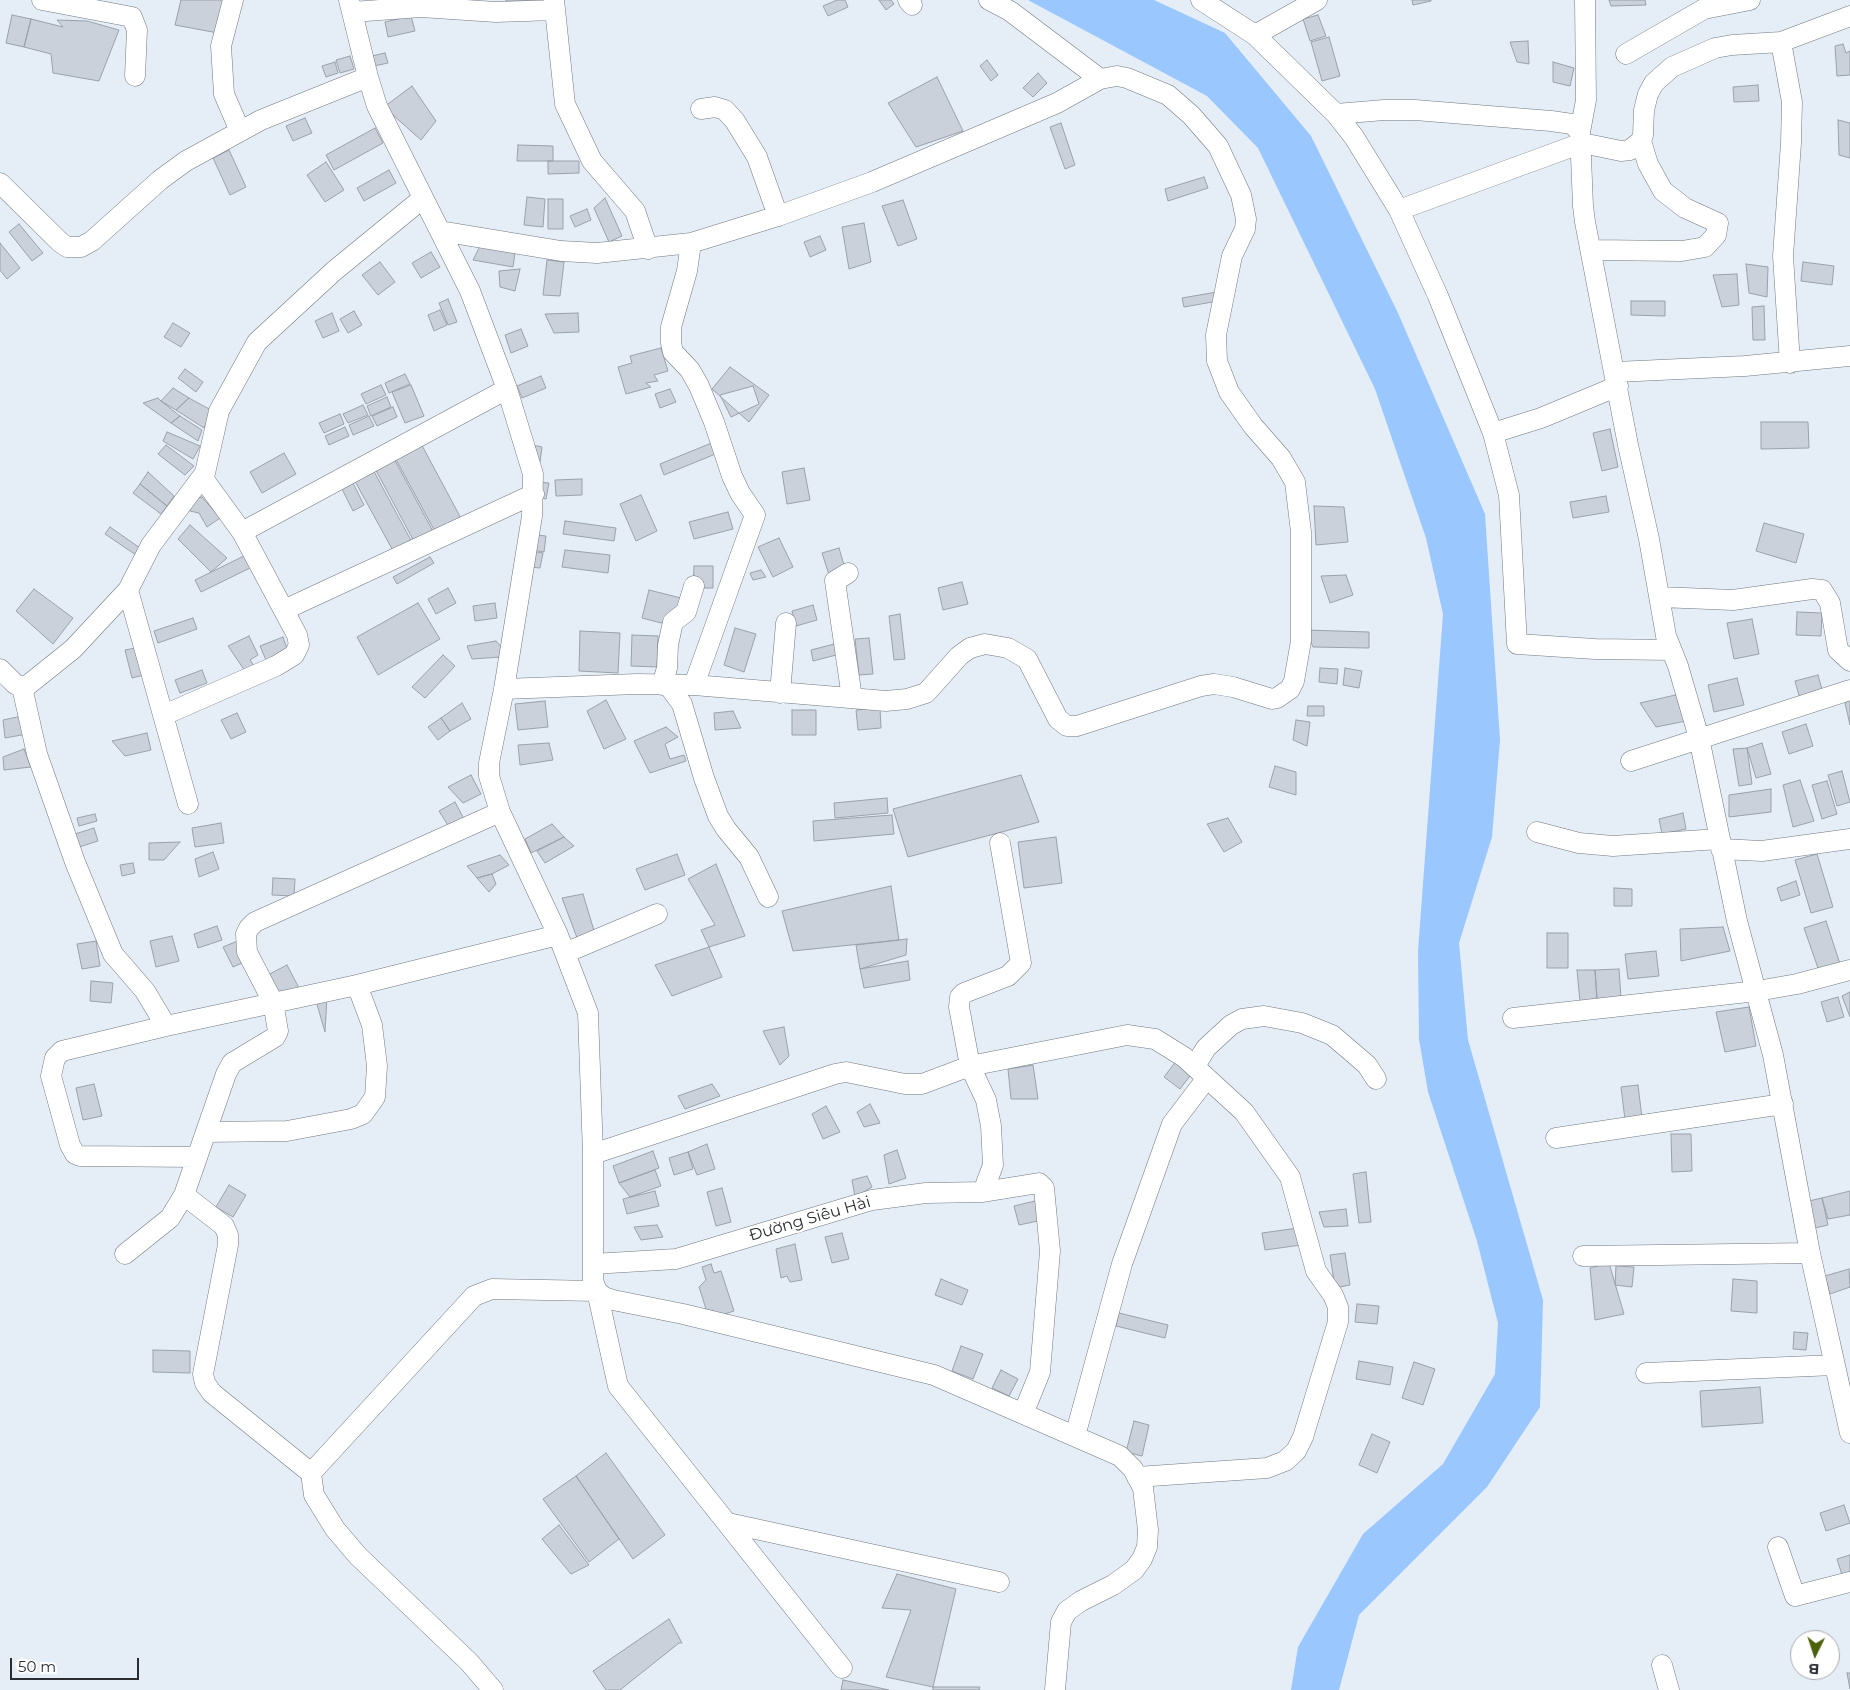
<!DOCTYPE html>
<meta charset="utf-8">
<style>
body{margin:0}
#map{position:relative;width:1850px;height:1690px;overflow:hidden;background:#e5edf6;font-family:Montserrat,sans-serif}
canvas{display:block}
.north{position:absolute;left:1790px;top:1630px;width:50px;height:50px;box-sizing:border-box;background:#fff;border:1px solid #a9abac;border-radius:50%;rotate:184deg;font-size:14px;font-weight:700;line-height:20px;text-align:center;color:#292c30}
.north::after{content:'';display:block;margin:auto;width:18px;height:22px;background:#4c610b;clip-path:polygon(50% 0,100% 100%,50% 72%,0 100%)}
.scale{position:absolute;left:10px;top:1658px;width:129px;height:22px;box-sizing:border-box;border:2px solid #292c30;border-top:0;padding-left:6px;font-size:15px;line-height:18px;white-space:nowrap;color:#292c30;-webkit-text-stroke:4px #fff;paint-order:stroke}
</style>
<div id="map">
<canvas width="1850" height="1690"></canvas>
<div class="north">B</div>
<div class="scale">50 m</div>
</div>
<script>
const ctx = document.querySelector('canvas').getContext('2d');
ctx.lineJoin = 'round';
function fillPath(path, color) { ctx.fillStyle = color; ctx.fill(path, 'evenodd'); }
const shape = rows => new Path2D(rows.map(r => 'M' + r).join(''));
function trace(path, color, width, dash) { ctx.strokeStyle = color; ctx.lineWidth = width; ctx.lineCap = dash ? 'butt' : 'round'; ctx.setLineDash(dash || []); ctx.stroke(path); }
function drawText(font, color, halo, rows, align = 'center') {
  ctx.font = font + ' Montserrat,sans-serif'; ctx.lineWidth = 4.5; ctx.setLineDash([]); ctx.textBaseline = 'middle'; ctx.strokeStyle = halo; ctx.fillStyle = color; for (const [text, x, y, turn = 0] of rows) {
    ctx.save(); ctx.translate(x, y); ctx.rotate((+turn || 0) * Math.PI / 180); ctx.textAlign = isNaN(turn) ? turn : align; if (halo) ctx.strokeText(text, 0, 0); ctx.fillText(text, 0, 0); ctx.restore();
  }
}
fillPath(shape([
 [1028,0,1154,0,1225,33,1311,136,1398,313,1485,514,1500,740,1492,837,1459,943,1468,1040,1543,1300,1540,1407,1487,1487,1359,1615,1339,1690,1291,1690,1298,1647,1363,1534,1443,1464,1495,1374,1498,1323,1477,1241,1428,1092,1419,1039,1418,951,1443,614,1426,538,1375,389,1258,148,1207,96]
]), '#99c7fe');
const building = shape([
 [181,0,225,0,218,33,175,25,181,0],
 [506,0,537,0,539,4,508,7,506,0],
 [837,0,845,0,848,7,828,16,823,6,837,0],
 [879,0,891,0,894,4,886,10,879,0],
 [1412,0,1431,0,1431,1,1413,5,1412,0],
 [1609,0,1645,0,1646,5,1611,6,1609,0],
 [12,15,31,19,24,47,6,43,12,15],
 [1318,15,1326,36,1310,41,1303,19,1318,15],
 [411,16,415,31,388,37,385,22,411,16],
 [31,19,63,27,57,20,87,21,119,30,99,81,53,73,51,54,24,47,31,19],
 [1329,37,1340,76,1322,81,1311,42,1329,37],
 [1528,41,1529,64,1517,62,1510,42,1528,41],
 [1843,44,1846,53,1850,51,1850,75,1837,76,1835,46,1843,44],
 [385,53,388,63,374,66,372,56,385,53],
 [350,56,354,69,340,73,336,60,350,56],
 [987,60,998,75,991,81,980,66,987,60],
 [335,62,338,73,326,77,322,66,335,62],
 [1553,62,1574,68,1570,86,1553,82,1553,62],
 [1038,73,1047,83,1033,97,1023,88,1038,73],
 [937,77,963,131,916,147,888,103,937,77],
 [1758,85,1759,101,1734,102,1733,87,1758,85],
 [412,86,436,121,421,140,384,107,412,86],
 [305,118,312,133,293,141,286,126,305,118],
 [1838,120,1850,123,1850,158,1839,155,1838,120],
 [1061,123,1075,165,1065,169,1050,127,1061,123],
 [375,128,383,143,334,170,326,155,375,128],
 [518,145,553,146,553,161,517,161,518,145],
 [229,150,246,187,230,195,213,158,229,150],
 [548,161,579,161,579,173,548,174,548,161],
 [326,162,344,190,325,202,307,175,326,162],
 [389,170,396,183,364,201,357,188,389,170],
 [1204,177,1208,188,1168,201,1165,189,1204,177],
 [527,197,545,199,543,227,524,225,527,197],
 [605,198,622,236,609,242,594,208,605,198],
 [548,199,563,199,563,229,548,229,548,199],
 [903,200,917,239,898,246,882,206,903,200],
 [587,209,591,220,575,227,570,216,587,209],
 [864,223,871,262,849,269,842,227,864,223],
 [19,224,43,253,32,261,9,232,19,224],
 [820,236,826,250,810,257,804,242,820,236],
 [0,243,20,268,7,279,0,270,0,243],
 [480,246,515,253,513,267,473,260,480,246],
 [431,252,440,267,421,278,412,263,431,252],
 [547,260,564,262,560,296,543,295,547,260],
 [380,262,395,282,378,295,362,275,380,262],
 [1803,262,1834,266,1832,285,1801,281,1803,262],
 [1746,264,1768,267,1767,297,1749,293,1746,264],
 [520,269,515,291,500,287,499,271,520,269],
 [1737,274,1739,305,1722,307,1713,275,1737,274],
 [1217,292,1218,301,1184,307,1182,298,1217,292],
 [448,299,457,322,448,325,439,303,448,299],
 [1631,301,1665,301,1665,316,1631,315,1631,301],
 [1764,306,1765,340,1753,340,1752,307,1764,306],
 [440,310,447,325,434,331,428,315,440,310],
 [354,311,362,325,348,333,340,319,354,311],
 [332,313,339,331,323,338,315,321,332,313],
 [578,313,579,332,554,333,545,314,578,313],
 [173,323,190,333,181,347,164,337,173,323],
 [521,329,528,346,511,353,505,335,521,329],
 [661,348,668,371,654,375,658,381,646,383,651,387,626,394,618,367,632,363,630,356,661,348],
 [730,367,769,395,749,422,712,389,730,367],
 [185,369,203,382,196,392,178,378,185,369],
 [405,374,410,384,389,393,385,383,405,374],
 [541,376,546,388,522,398,517,386,541,376],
 [381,385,386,395,366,404,361,394,381,385],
 [411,385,424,416,405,423,392,392,411,385],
 [753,386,759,404,731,417,720,395,753,386],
 [173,388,189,398,176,410,161,401,173,388],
 [670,389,676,402,660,408,655,394,670,389],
 [387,397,391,407,371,416,367,406,387,397],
 [158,398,161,401,180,416,171,423,143,403,158,398],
 [189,398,211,410,204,428,176,410,189,398],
 [363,405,368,415,348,423,343,414,363,405],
 [393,407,397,417,377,426,372,416,393,407],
 [340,414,344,424,324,433,319,423,340,414],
 [180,416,202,430,198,441,171,423,180,416],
 [369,416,374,426,353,435,349,425,369,416],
 [1761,422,1808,422,1809,448,1761,449,1761,422],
 [345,427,349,436,329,445,325,436,345,427],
 [1610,429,1618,467,1602,471,1593,433,1610,429],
 [167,432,200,446,193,459,163,441,167,432],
 [418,438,464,524,438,537,392,452,418,438],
 [714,442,718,453,664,475,660,464,714,442],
 [166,445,194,466,185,475,158,454,166,445],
 [532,445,542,447,540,462,533,461,532,445],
 [284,453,296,474,262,493,250,472,284,453],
 [391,453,436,537,417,547,372,463,391,453],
 [370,464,415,548,397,558,351,474,370,464],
 [804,468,810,500,787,504,782,472,804,468],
 [148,472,174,496,167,506,140,484,148,472],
 [349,475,364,505,353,511,338,481,349,475],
 [582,479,582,495,556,496,555,480,582,479],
 [538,482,549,483,546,499,536,497,538,482],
 [140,484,167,506,161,514,133,493,140,484],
 [641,495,657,531,636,541,620,504,641,495],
 [1606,496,1609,512,1573,518,1570,502,1606,496],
 [202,497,220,518,207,527,199,513,190,511,186,502,202,497],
 [1314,506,1344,507,1348,542,1316,545,1314,506],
 [728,512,733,529,694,539,689,522,728,512],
 [565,521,616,528,614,541,563,534,565,521],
 [1764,523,1804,534,1796,563,1756,551,1764,523],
 [190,525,227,558,211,572,178,539,190,525],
 [110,527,140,548,136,555,105,534,110,527],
 [536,535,546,536,544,552,533,550,536,535],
 [779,538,793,567,773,577,758,547,779,538],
 [839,548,848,579,832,584,822,553,839,548],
 [565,550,610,555,608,573,562,567,565,550],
 [532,551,543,553,540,568,530,567,532,551],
 [248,554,254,566,201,592,195,580,248,554],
 [430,557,434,563,397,584,393,577,430,557],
 [694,566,713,566,713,588,693,588,694,566],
 [761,570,766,577,753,580,750,573,761,570],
 [1346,575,1353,595,1330,603,1321,576,1346,575],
 [962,582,968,604,943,610,938,588,962,582],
 [448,588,456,603,436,614,428,599,448,588],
 [34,589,73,618,53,644,16,611,34,589],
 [649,590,681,598,673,626,642,618,649,590],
 [418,603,440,639,378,675,357,637,418,603],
 [495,603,497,618,475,621,473,606,495,603],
 [813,605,817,620,796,626,792,611,813,605],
 [1797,612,1822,613,1821,636,1796,635,1797,612],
 [900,614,905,659,894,660,889,616,900,614],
 [193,618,197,629,158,643,154,631,193,618],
 [1752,619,1759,654,1734,659,1727,623,1752,619],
 [735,628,756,634,744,672,724,665,735,628],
 [1306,630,1369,632,1369,648,1313,647,1306,630],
 [580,631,620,633,618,673,579,671,580,631],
 [632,635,658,636,657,667,631,666,632,635],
 [249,636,258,655,250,660,255,667,245,671,228,646,249,636],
 [283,637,288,652,266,660,260,646,283,637],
 [869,638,873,674,859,675,855,639,869,638],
 [496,641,505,651,501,657,472,659,467,646,496,641],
 [842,642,844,653,813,661,811,650,842,642],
 [141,647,148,674,132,678,125,650,141,647],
 [443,655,455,666,425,698,412,687,443,655],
 [1320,668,1338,669,1337,684,1319,682,1320,668],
 [1345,668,1362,671,1359,688,1343,685,1345,668],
 [202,670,207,683,180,693,175,680,202,670],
 [1818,675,1823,693,1800,699,1795,681,1818,675],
 [1737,678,1744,705,1714,712,1708,685,1737,678],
 [1680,694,1686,721,1656,727,1640,703,1680,694],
 [606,700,626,739,604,749,587,711,606,700],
 [1850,700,1850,725,1845,703,1850,700],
 [545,701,548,727,518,730,515,704,545,701],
 [462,703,471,719,450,731,441,718,462,703],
 [1308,706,1324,706,1324,716,1307,716,1308,706],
 [880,708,881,728,858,730,856,710,880,708],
 [792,710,816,710,816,735,792,735,792,710],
 [733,711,741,728,715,730,714,713,733,711],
 [237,713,246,732,231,739,221,720,237,713],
 [22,716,27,734,5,738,3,720,22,716],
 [441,718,450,731,438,740,428,727,441,718],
 [1296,720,1310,722,1307,746,1293,740,1296,720],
 [1806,724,1813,746,1789,754,1782,732,1806,724],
 [666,727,678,737,665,744,670,759,684,755,686,761,650,773,634,741,666,727],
 [147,733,151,750,125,756,112,741,147,733],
 [549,743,553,760,520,765,518,745,549,743],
 [1762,743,1771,774,1756,778,1747,748,1762,743],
 [1747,748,1752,784,1739,786,1733,749,1747,748],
 [24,749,31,767,4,770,3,757,24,749],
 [1275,766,1296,772,1296,795,1269,787,1275,766],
 [1842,771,1850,802,1837,806,1828,775,1842,771],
 [471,775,481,794,463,803,448,787,471,775],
 [1021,775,1039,822,908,857,893,809,1021,775],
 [1800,780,1814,821,1793,827,1783,785,1800,780],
 [1827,781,1837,814,1822,819,1812,785,1827,781],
 [1771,789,1771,812,1729,817,1729,795,1771,789],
 [887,798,888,813,835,818,834,803,887,798],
 [455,802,464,819,449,827,439,811,455,802],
 [1683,813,1686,829,1662,834,1659,819,1683,813],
 [95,814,97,821,79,826,77,818,95,814],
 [892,815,894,834,814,841,813,821,892,815],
 [1228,818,1242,842,1224,852,1207,824,1228,818],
 [221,823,224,843,195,847,192,828,221,823],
 [552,824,564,837,531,853,525,839,552,824],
 [94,828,98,841,79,847,75,834,94,828],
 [564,837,574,846,545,863,537,851,564,837],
 [1056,837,1062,883,1024,888,1018,842,1056,837],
 [180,842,164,860,149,860,149,843,180,842],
 [213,852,219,869,199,877,195,859,213,852],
 [677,854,685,875,645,890,636,869,677,854],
 [1817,854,1833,907,1811,913,1795,860,1817,854],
 [500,855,509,865,492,874,477,878,467,866,500,855],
 [133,863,135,873,122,876,120,865,133,863],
 [716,864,745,936,709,947,701,930,715,925,688,879,716,864],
 [492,874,496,884,489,892,477,878,492,874],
 [273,878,295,879,294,896,272,895,273,878],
 [1796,881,1800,895,1781,901,1777,888,1796,881],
 [891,886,899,940,793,951,782,911,891,886],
 [1614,888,1632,889,1632,906,1614,906,1614,888],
 [583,894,595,934,579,943,562,898,583,894],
 [1826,921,1840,964,1819,971,1804,928,1826,921],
 [217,926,222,940,198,948,194,934,217,926],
 [1723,927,1730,951,1681,961,1680,929,1723,927],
 [1547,933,1568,933,1568,968,1547,968,1547,933],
 [172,936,179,961,156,967,150,941,172,936],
 [907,939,906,955,860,969,856,945,907,939],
 [240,940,249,960,233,967,223,947,240,940],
 [96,941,100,966,82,969,77,944,96,941],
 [709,947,722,977,672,996,655,965,709,947],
 [1656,951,1659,976,1628,979,1625,954,1656,951],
 [908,961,910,980,864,988,860,969,908,961],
 [287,965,299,988,277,1000,264,977,287,965],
 [1619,969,1621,998,1597,999,1595,970,1619,969],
 [1577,970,1595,970,1597,999,1580,1002,1577,970],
 [91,981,113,983,111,1003,90,1001,91,981],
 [1850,992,1850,1017,1842,996,1850,992],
 [327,997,325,1032,316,1001,327,997],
 [1838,997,1844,1017,1827,1022,1821,1002,1838,997],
 [1749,1007,1756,1046,1725,1052,1716,1012,1749,1007],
 [784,1027,789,1056,780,1065,763,1031,784,1027],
 [1177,1060,1193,1072,1180,1089,1164,1077,1177,1060],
 [1033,1065,1038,1099,1011,1099,1008,1069,1033,1065],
 [94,1084,102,1116,83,1120,76,1088,94,1084],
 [712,1084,720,1096,685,1109,678,1096,712,1084],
 [1638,1085,1642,1118,1625,1120,1621,1087,1638,1085],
 [870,1104,880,1123,864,1127,857,1112,870,1104],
 [826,1106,840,1132,823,1139,812,1114,826,1106],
 [1671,1134,1691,1134,1692,1171,1672,1172,1671,1134],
 [707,1144,715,1169,697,1175,688,1152,707,1144],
 [897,1150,906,1178,889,1184,884,1155,897,1150],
 [653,1151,659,1168,619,1183,613,1166,653,1151],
 [688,1152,693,1169,674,1175,669,1158,688,1152],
 [655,1170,661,1186,630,1197,619,1183,655,1170],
 [1366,1172,1371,1222,1359,1223,1353,1174,1366,1172],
 [867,1176,872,1187,855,1197,852,1180,867,1176],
 [229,1185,246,1195,233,1217,216,1207,229,1185],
 [722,1188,731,1222,716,1226,707,1192,722,1188],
 [655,1191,659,1206,627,1214,623,1199,655,1191],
 [1850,1191,1850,1215,1828,1219,1822,1198,1850,1191],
 [1822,1198,1828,1225,1815,1228,1809,1201,1822,1198],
 [1039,1200,1043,1220,1019,1225,1014,1206,1039,1200],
 [1346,1209,1348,1226,1324,1227,1319,1212,1346,1209],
 [657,1225,663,1237,641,1240,634,1227,657,1225],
 [1298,1228,1301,1245,1265,1250,1262,1233,1298,1228],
 [842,1233,849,1259,832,1263,825,1237,842,1233],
 [795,1244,802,1280,790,1282,787,1276,781,1278,776,1249,795,1244],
 [1345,1253,1350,1285,1335,1288,1330,1255,1345,1253],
 [1609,1263,1624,1314,1595,1320,1590,1268,1609,1263],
 [711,1264,714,1273,721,1271,734,1311,715,1317,713,1310,707,1312,699,1287,706,1280,702,1267,711,1264],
 [1616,1266,1634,1267,1632,1287,1615,1285,1616,1266],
 [1849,1269,1850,1287,1830,1294,1825,1276,1849,1269],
 [941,1279,968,1290,962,1305,935,1295,941,1279],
 [1733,1279,1757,1281,1757,1313,1731,1311,1733,1279],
 [1357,1304,1379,1306,1377,1324,1355,1322,1357,1304],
 [1119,1313,1168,1325,1165,1338,1116,1326,1119,1313],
 [1794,1332,1808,1333,1806,1350,1793,1349,1794,1332],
 [961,1346,983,1354,973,1379,952,1371,961,1346],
 [153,1350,190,1351,190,1373,153,1372,153,1350],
 [1359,1361,1393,1367,1390,1385,1356,1379,1359,1361],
 [1414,1362,1435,1369,1423,1405,1402,1398,1414,1362],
 [1001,1370,1018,1379,1009,1396,992,1388,1001,1370],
 [1760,1387,1763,1423,1702,1427,1700,1391,1760,1387],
 [1134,1421,1149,1425,1142,1456,1126,1452,1134,1421],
 [1372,1434,1390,1442,1377,1473,1359,1465,1372,1434],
 [606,1453,665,1535,633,1559,576,1476,606,1453],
 [576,1476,619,1539,589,1562,543,1499,576,1476],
 [1844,1505,1850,1523,1826,1531,1820,1513,1844,1505],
 [559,1525,589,1565,571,1574,542,1539,559,1525],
 [1850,1555,1850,1573,1842,1575,1837,1559,1850,1555],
 [897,1574,956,1589,933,1687,886,1677,911,1610,882,1608,897,1574],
 [669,1619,682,1643,679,1643,620,1690,606,1690,593,1671,669,1619],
 [1847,1673,1850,1673,1850,1689,1847,1673],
 [843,1680,889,1690,841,1690,843,1680],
 [933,1687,980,1687,979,1690,933,1690,933,1687]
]);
fillPath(building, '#cad1db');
trace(building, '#9aa1aa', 1);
const minor = shape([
 [42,0,132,17,137,30,135,76],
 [233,0,221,46,224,94,240,131],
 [349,0,368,77,377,106,470,291,507,389,533,474,532,516,504,689,489,763,489,776,500,812,558,935,588,1013,593,1154,593,1281,597,1291,618,1386,842,1668],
 [554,0,565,104,592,161,635,211,648,249],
 [908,0,912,5],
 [989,0,1010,11,1100,79],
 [1201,0,1255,35,1336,114,1354,137,1399,210,1438,296,1493,433,1509,495,1517,644,1595,649,1671,650],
 [1585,0,1586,100,1580,132,1583,206,1585,222,1628,445,1649,539,1666,636,1678,666,1699,738,1737,921,1773,1055,1810,1253,1850,1433],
 [352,12,421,7,496,12,555,10],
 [1255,35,1317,0],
 [1781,42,1792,102,1791,143,1783,256,1790,363],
 [1626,54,1704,9,1750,0],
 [701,109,715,107,725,110,735,121,757,157,778,216],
 [1336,114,1384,110,1415,110,1551,121,1572,124,1580,132],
 [0,183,60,242,67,247,81,247,92,241,160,180,186,161,261,120,368,77],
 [1399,210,1582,143,1621,151,1630,150,1641,141,1643,135,1644,110,1648,94,1654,83,1672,67,1715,48,1732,45,1781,42,1850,16],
 [440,231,561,251,597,253,691,243,778,216,872,182,1057,103,1100,79,1117,76,1127,78,1168,95,1191,115,1218,146,1241,195,1246,219,1245,229,1232,256,1216,335,1217,361,1229,392,1253,426,1281,458,1295,482,1301,532,1301,641,1294,681,1290,689,1277,698,1272,699,1233,687,1214,684,1201,686,1077,726,1067,726,1058,719,1027,659,1008,648,985,644,970,648,959,656,926,693,907,699,886,701,694,685,637,684,504,689],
 [691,243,687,271,671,327,671,343,673,352,690,370,699,386,714,422,732,476,740,493,755,515,694,685],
 [1591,250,1682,251,1705,247,1716,235,1718,223,1685,208,1663,191,1648,164,1641,141],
 [1616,372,1745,366,1850,356],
 [1493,433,1541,418,1618,386],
 [242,532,507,389],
 [848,573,835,581,852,698],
 [128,590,188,804],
 [1660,597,1733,600,1812,589,1822,590,1830,603,1838,650,1850,661],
 [284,610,534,494],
 [0,669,15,684,22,687,28,685,73,649,128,590,151,545,205,473,219,411,257,342,334,271,422,199],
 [662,685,667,668,668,645,673,622,686,612,694,586],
 [668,685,682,704,704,778,718,816,726,829,749,857,768,897],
 [22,687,37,754,75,862,113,954,145,991,166,1026],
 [780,693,786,623],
 [164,715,276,666,294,655,299,645,297,635,242,532,202,477],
 [1631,761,1850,690],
 [1537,832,1579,843,1613,846,1719,839],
 [1721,849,1762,851,1850,839],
 [565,953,657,914],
 [1513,1018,1757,991,1797,984,1850,970],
 [1195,1066,1206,1048,1231,1025,1242,1019,1264,1016,1302,1023,1332,1035,1367,1065,1376,1079],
 [206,1132,287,1131,351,1119,363,1114,375,1097,377,1066,372,1025,357,985],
 [1556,1138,1783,1104],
 [593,1154,835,1074,846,1072,905,1084,922,1084,970,1066,1127,1035,1155,1039,1184,1057,1244,1112,1290,1177,1316,1271,1333,1295,1338,1307,1338,1322,1303,1437,1296,1451,1285,1461,1267,1468,1137,1477],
 [197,1157,80,1156,75,1154,70,1145,51,1076,55,1058,62,1051,166,1026,357,985,558,935],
 [983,1192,993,1165,991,1126,986,1100,970,1066,959,1007,960,997,964,993,1008,976,1021,963,1000,843],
 [184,1195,224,1226,228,1235,228,1245,203,1374,205,1383,212,1393,311,1473,314,1495,335,1529,358,1556,469,1662,493,1690],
 [125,1254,170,1218,184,1195,226,1074,232,1063,275,1037,278,1031,273,1002,247,952,246,934,249,928,255,922,500,812],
 [1583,1256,1810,1253],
 [593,1264,676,1259,872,1200,926,1193,983,1192,1039,1183,1044,1188,1050,1251,1040,1372,1023,1414],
 [1646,1373,1835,1365],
 [1075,1436,1122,1264,1172,1124,1207,1078],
 [311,1473,474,1296,492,1289,597,1291,604,1297,613,1300,683,1314,934,1375,1120,1456,1133,1469,1143,1488,1148,1530,1147,1547,1142,1559,1134,1570,1113,1585,1081,1601,1067,1611,1061,1622,1055,1690],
 [728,1523,999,1582],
 [1778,1547,1795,1596,1850,1582],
 [1662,1665,1669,1690]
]);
trace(minor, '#717881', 21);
trace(minor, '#fff', 20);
drawText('16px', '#292c30', '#fff', [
 ["Đường Siêu Hài",810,1219,-16]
]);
</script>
